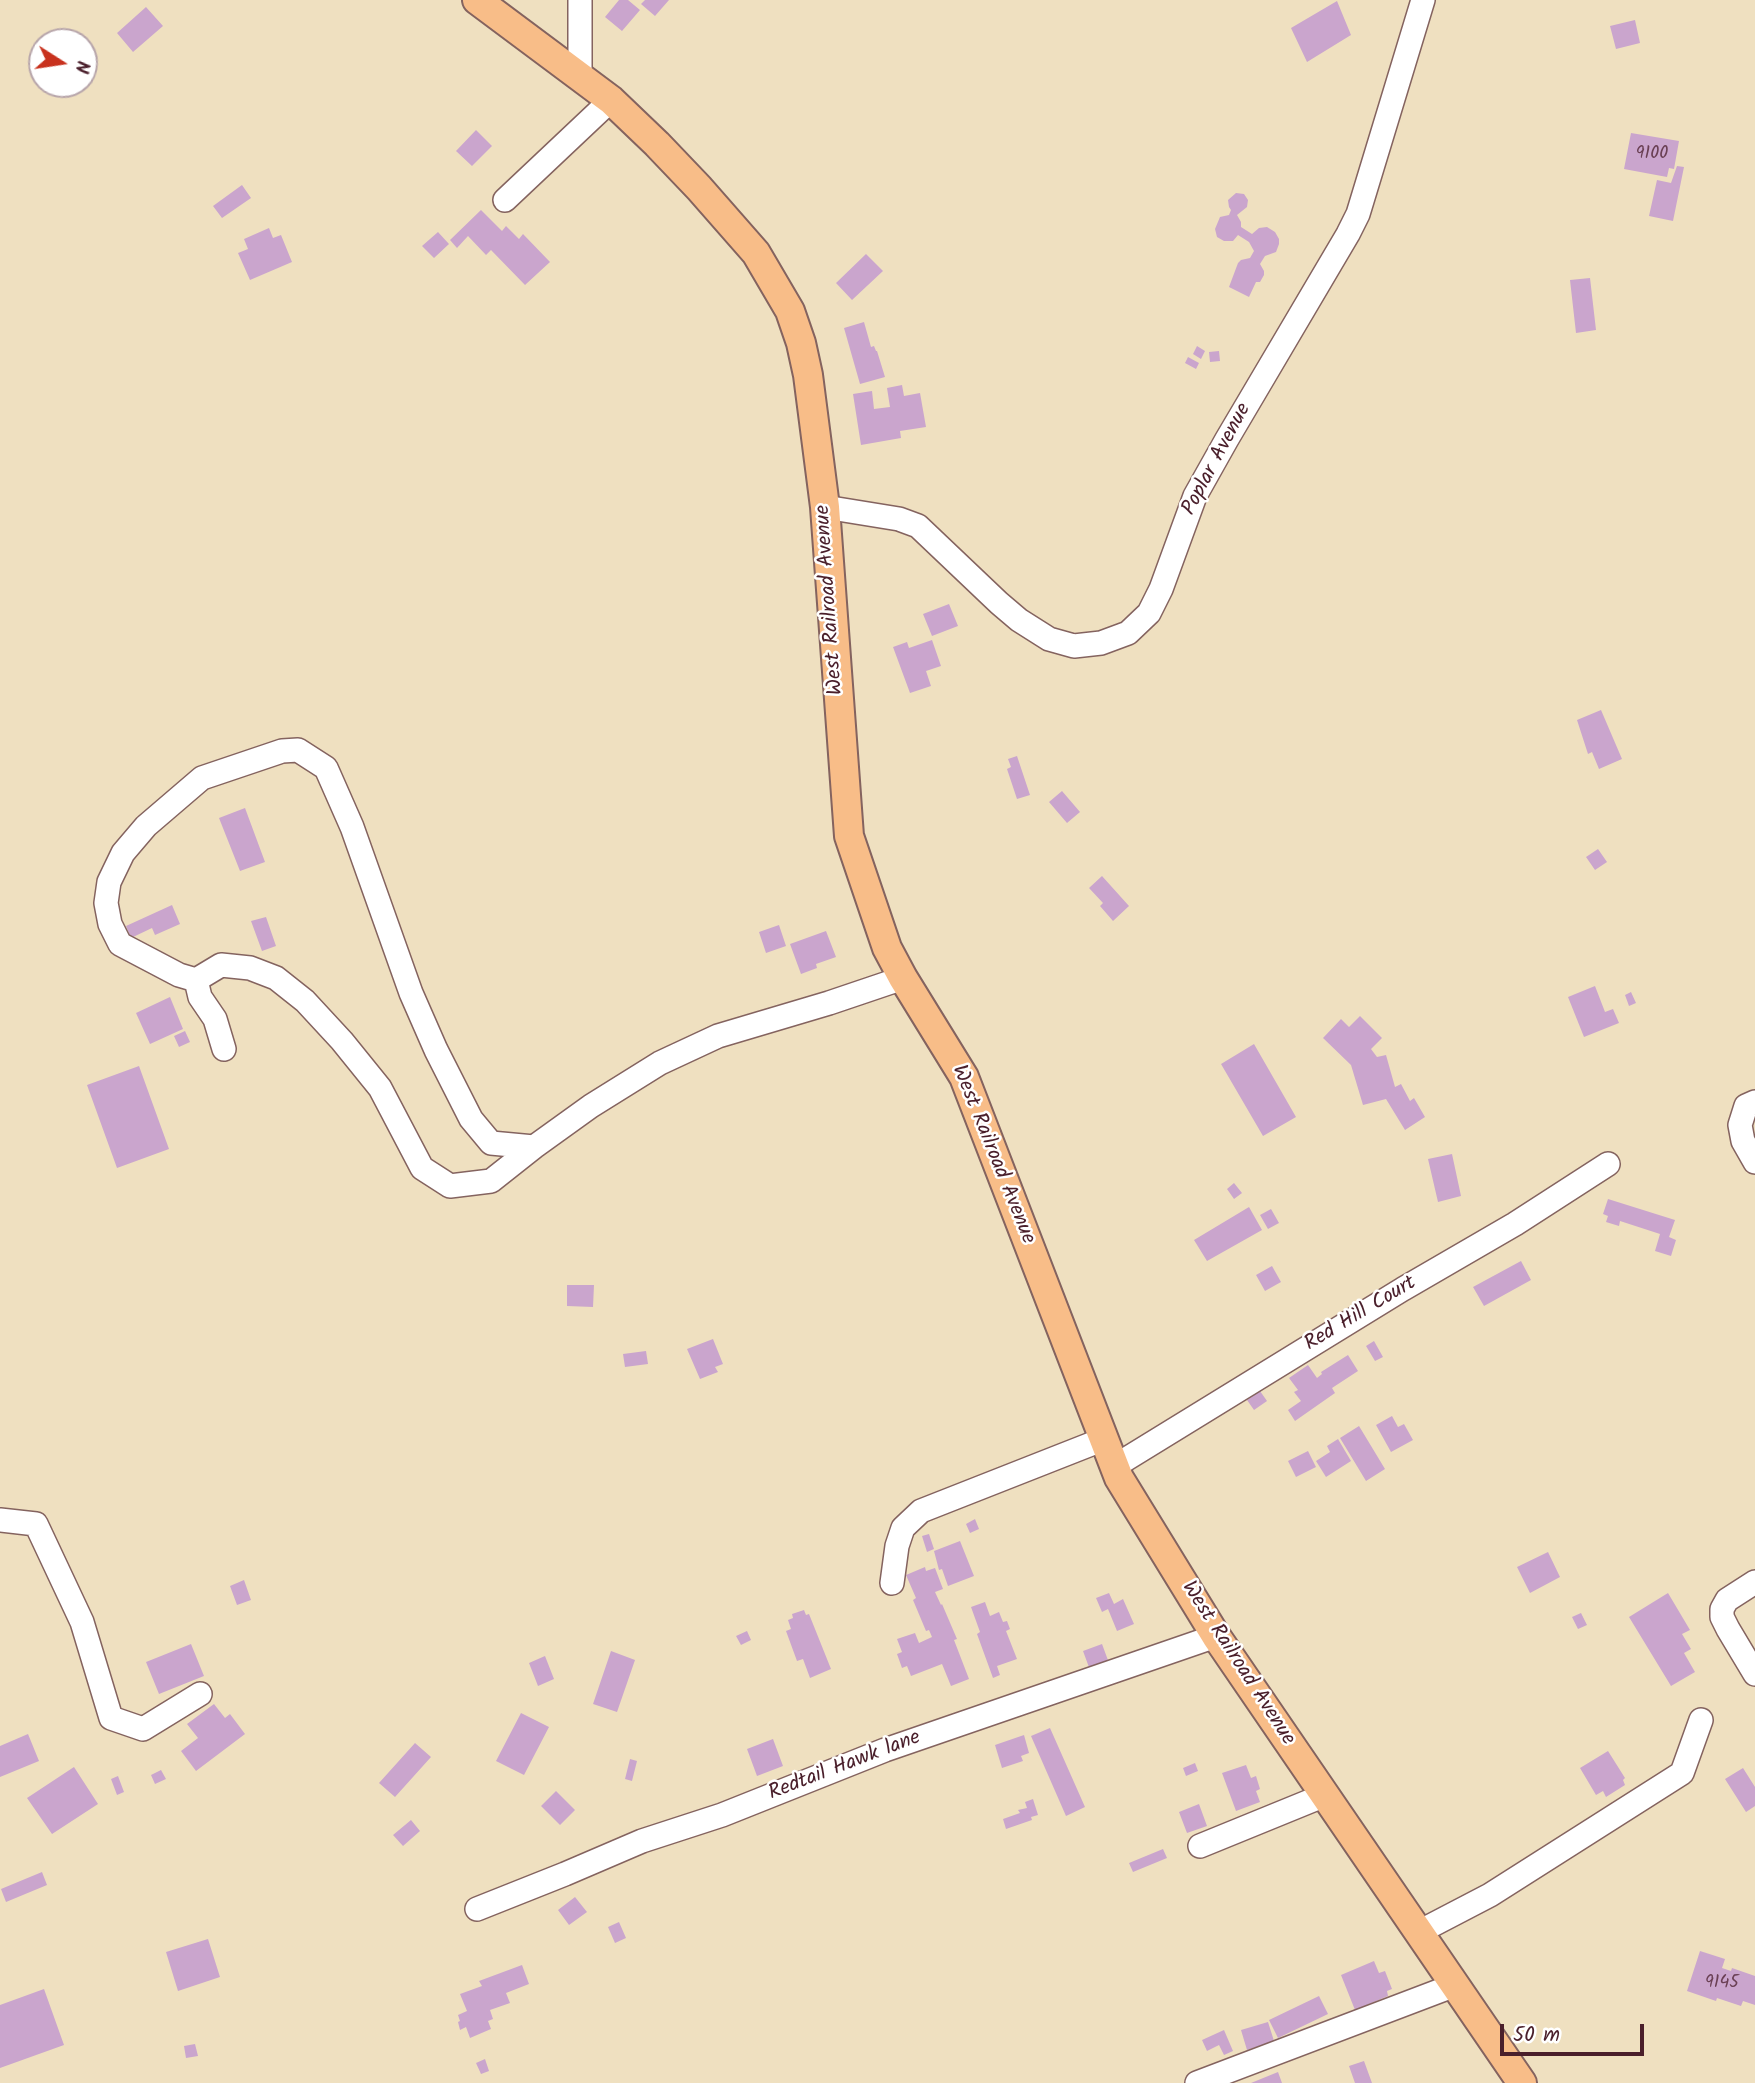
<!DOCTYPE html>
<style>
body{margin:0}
#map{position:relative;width:1755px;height:2083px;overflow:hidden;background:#efe0c0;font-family:Kalam,sans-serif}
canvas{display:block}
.north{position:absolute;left:28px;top:28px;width:70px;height:70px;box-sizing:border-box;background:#fff;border:2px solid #b7a5aa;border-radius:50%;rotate:102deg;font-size:19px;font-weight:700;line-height:28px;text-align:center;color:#4a1f2b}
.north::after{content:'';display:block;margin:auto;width:24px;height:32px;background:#c8321e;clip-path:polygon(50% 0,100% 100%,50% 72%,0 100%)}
.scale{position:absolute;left:1500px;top:2024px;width:144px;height:32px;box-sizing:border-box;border:4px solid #4a1f2b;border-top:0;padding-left:9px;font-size:21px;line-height:24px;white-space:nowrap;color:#4a1f2b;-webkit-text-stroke:5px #fff;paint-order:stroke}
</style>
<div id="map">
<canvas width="1755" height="2083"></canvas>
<div class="north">N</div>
<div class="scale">50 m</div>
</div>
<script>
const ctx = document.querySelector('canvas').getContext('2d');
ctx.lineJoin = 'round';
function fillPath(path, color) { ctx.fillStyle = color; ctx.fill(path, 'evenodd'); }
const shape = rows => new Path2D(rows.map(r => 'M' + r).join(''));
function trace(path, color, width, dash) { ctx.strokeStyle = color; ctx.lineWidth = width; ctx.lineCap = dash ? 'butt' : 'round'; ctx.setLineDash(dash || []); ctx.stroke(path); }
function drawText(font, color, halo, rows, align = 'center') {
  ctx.font = font + ' Kalam,sans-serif'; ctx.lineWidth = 5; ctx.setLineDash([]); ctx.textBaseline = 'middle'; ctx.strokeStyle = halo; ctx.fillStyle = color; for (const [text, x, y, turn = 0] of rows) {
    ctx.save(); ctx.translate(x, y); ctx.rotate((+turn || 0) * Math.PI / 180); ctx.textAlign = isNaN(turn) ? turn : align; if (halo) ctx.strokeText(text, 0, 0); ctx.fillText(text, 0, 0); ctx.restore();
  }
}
fillPath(shape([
 [619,0,628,0,640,10,622,31,605,17],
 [645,0,669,0,655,16,641,4],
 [1337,1,1351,35,1307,62,1291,28],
 [146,7,163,26,133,52,117,33],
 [1635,20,1640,43,1616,49,1610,26],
 [476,130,492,146,472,166,456,151],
 [1631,133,1679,141,1674,169,1669,168,1667,177,1624,169],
 [1677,166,1684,167,1673,221,1649,216,1657,180,1671,183],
 [242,185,251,198,222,218,213,206],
 [1236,193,1244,194,1248,200,1247,207,1237,215,1241,222,1241,227,1252,234,1259,228,1267,227,1275,232,1279,239,1279,244,1276,252,1265,256,1260,264,1264,271,1264,275,1260,282,1256,282,1249,297,1229,287,1238,263,1241,260,1250,258,1254,251,1249,242,1238,235,1233,241,1224,241,1217,237,1215,229,1220,217,1229,215,1231,210,1229,207,1228,200],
 [481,210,502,231,506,226,519,239,523,234,550,262,525,285,491,250,486,255,468,236,457,248,450,240],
 [269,228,273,238,281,235,292,262,250,280,238,253,248,249,244,239],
 [438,232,449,244,434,258,422,246],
 [866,254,883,271,852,300,836,283],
 [1590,278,1596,330,1576,333,1570,280],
 [864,322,871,347,874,346,876,351,877,351,885,377,860,384,844,328],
 [1197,346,1205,351,1201,359,1193,354],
 [1219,351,1220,361,1210,362,1209,352],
 [1188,357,1199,363,1196,369,1185,363],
 [902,385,904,396,920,393,926,427,900,431,901,438,861,445,853,394,872,391,874,409,890,407,887,388],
 [949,604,958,626,932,636,923,614],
 [932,640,941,666,926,671,931,686,910,693,893,647,907,642,909,648],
 [1601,710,1622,759,1599,769,1592,752,1588,754,1577,720],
 [1017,756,1030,795,1017,799,1007,769,1011,767,1008,759],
 [1062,791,1080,812,1067,823,1049,802],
 [245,808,265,862,240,871,219,818],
 [1598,849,1607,862,1595,870,1586,857],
 [1102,876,1129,906,1113,921,1100,906,1103,903,1089,888],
 [172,905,180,924,155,935,152,928,131,938,126,926],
 [266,917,276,946,262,951,251,921],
 [779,925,786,946,766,953,759,932],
 [826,931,836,957,816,964,817,968,801,974,790,944],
 [1595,986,1605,1012,1613,1009,1619,1023,1584,1037,1568,997],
 [1631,992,1636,1003,1629,1006,1625,995],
 [170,997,183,1029,150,1044,136,1013],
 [1360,1016,1382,1038,1371,1049,1377,1057,1386,1055,1395,1087,1401,1084,1410,1101,1414,1098,1425,1117,1405,1130,1386,1099,1363,1105,1351,1065,1323,1038,1341,1019,1349,1027],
 [185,1031,190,1042,179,1047,174,1036],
 [1254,1044,1296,1117,1263,1136,1221,1064],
 [139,1066,169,1149,117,1168,87,1085],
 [1452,1154,1461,1196,1438,1202,1428,1159],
 [1234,1183,1242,1193,1234,1199,1227,1189],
 [1608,1199,1675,1220,1669,1237,1676,1240,1671,1256,1655,1251,1660,1234,1620,1221,1619,1226,1606,1222,1608,1216,1603,1214],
 [1249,1207,1262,1230,1207,1261,1194,1240],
 [1271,1209,1279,1223,1268,1229,1260,1215],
 [1521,1261,1531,1280,1484,1306,1473,1287],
 [1272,1266,1281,1282,1265,1291,1256,1275],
 [567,1285,594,1285,593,1307,567,1306],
 [713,1339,723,1364,715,1367,718,1372,700,1379,687,1349],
 [1374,1341,1383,1357,1375,1361,1366,1346],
 [646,1351,648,1364,625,1367,623,1354],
 [1348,1355,1358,1371,1332,1388,1335,1393,1295,1421,1288,1410,1301,1401,1294,1392,1298,1390,1289,1378,1308,1365,1317,1378,1322,1374,1321,1372],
 [1260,1391,1267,1401,1254,1410,1247,1400],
 [1392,1416,1398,1427,1404,1424,1413,1440,1391,1452,1376,1425],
 [1359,1426,1385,1469,1366,1481,1340,1438],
 [1338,1439,1351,1461,1326,1477,1316,1461,1330,1452,1327,1446],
 [1308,1451,1316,1467,1296,1477,1288,1461],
 [975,1519,979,1529,970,1533,966,1524],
 [929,1534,934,1549,927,1552,922,1536],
 [960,1541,974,1576,948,1586,942,1569,939,1570,934,1551],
 [1548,1552,1560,1577,1530,1593,1517,1567],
 [925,1567,926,1571,935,1568,943,1589,935,1592,941,1605,942,1604,957,1639,954,1640,969,1679,951,1686,942,1664,911,1676,907,1666,902,1668,897,1654,902,1652,897,1639,915,1633,919,1643,932,1637,929,1630,926,1631,913,1600,916,1598,906,1575],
 [244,1580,251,1600,237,1605,230,1586],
 [1109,1593,1114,1604,1123,1599,1134,1624,1117,1631,1108,1609,1102,1612,1096,1598],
 [1668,1593,1690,1630,1682,1634,1691,1649,1684,1653,1695,1672,1671,1686,1629,1617],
 [985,1602,990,1616,999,1612,1003,1622,1007,1621,1010,1629,1006,1631,1017,1659,997,1666,1000,1675,993,1678,977,1634,980,1632,971,1607],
 [804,1610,806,1615,809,1614,831,1669,810,1678,803,1659,797,1661,786,1631,791,1629,788,1620,793,1618,792,1614],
 [1581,1613,1587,1625,1578,1629,1572,1617],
 [747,1631,751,1640,741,1645,736,1636],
 [191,1644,204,1676,159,1694,146,1662],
 [1102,1644,1109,1663,1090,1670,1083,1651],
 [611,1651,635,1660,617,1712,593,1704],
 [545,1656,554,1679,538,1686,529,1663],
 [214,1704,225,1718,230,1714,245,1734,196,1771,181,1751,198,1738,187,1724],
 [521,1713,549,1727,524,1775,496,1761],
 [1050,1728,1085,1807,1066,1816,1031,1736],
 [28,1734,39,1761,0,1777,0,1746],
 [1024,1735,1029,1753,1021,1756,1023,1761,1002,1768,995,1745],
 [773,1739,783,1766,757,1776,747,1749],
 [415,1743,431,1757,395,1797,379,1783],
 [1608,1751,1625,1778,1623,1780,1625,1785,1606,1797,1603,1791,1596,1795,1580,1768],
 [630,1759,637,1761,632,1781,625,1779],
 [1195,1763,1198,1771,1186,1776,1183,1768],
 [1246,1765,1251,1778,1256,1776,1260,1789,1256,1791,1260,1802,1236,1811,1222,1773],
 [74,1767,98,1804,52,1834,27,1798],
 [1743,1768,1755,1787,1755,1806,1746,1812,1725,1779],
 [161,1770,166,1779,155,1784,151,1775],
 [118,1776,124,1792,117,1795,111,1779],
 [556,1791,575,1810,560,1825,541,1806],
 [1033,1799,1038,1815,1031,1817,1032,1820,1006,1829,1003,1819,1020,1813,1018,1810,1027,1808,1025,1802],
 [1199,1804,1207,1826,1187,1833,1179,1812],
 [411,1820,420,1831,403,1846,393,1835],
 [1163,1849,1167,1858,1133,1872,1129,1863],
 [42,1872,47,1885,6,1902,1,1889],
 [575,1897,587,1912,569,1925,558,1910],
 [619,1922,626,1938,615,1943,608,1927],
 [208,1939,220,1977,178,1991,166,1952],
 [1700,1951,1725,1959,1722,1968,1731,1971,1732,1968,1755,1976,1755,2005,1743,2001,1741,2006,1717,1998,1716,2001,1687,1991],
 [1374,1961,1379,1973,1385,1971,1392,1989,1387,1991,1388,1996,1355,2010,1341,1975],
 [522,1965,529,1984,506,1993,510,2003,490,2010,493,2019,488,2021,491,2029,470,2038,466,2027,460,2030,458,2022,460,2021,458,2015,467,2011,460,1994,482,1986,479,1981],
 [44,1989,64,2045,0,2068,0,2005],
 [1319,1996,1328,2014,1278,2038,1269,2020],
 [1268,2022,1274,2041,1247,2050,1241,2030],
 [1224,2030,1233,2051,1224,2055,1219,2045,1207,2051,1202,2040],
 [195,2044,198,2056,186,2058,184,2046],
 [485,2059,489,2071,481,2074,476,2063],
 [1364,2061,1372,2083,1355,2083,1349,2066],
 [1278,2072,1282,2083,1251,2083]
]), '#caa5cd');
const minor = shape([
 [580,75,580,0],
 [505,200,611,100],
 [825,507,899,519,918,526,999,603,1019,620,1049,639,1074,646,1101,643,1128,633,1149,613,1161,589,1195,496,1227,439,1348,234,1358,214,1423,0],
 [196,980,179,975,120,944,110,924,106,903,109,882,123,853,146,826,202,778,282,751,298,750,326,768,352,827,411,993,436,1050,471,1119,491,1143,534,1147,591,1106,660,1063,718,1036,829,1003,903,978],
 [224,1049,215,1019,200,997,196,980,221,965,250,968,276,978,305,1001,342,1041,380,1088,422,1168,450,1186,491,1181,534,1147],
 [1755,1102,1746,1106,1740,1125,1743,1141,1755,1162],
 [1115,1466,1403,1289,1515,1224,1608,1164],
 [0,1520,36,1524,82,1622,111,1718,143,1729,200,1694],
 [1755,1582,1727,1600,1722,1609,1722,1617,1728,1629,1755,1674],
 [892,1583,897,1546,903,1528,921,1511,1104,1439],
 [1200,1846,1325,1795],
 [477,1909,565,1874,642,1841,722,1815,885,1750,1216,1636],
 [1419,1932,1490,1895,1682,1773,1701,1720],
 [1197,2083,1455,1985]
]);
const major = shape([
 [477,0,611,100,657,144,699,188,756,253,790,311,801,343,808,375,825,507,849,836,887,948,903,978,964,1077,1119,1478,1216,1636,1522,2083]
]);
trace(minor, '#84635f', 26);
trace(major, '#84635f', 32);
trace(minor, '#fff', 23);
trace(major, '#f8bd88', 28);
drawText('18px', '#6a4054', null, [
 ["9100",1652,155],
 ["9145",1722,1984]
]);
drawText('21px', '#4a1f2b', '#fff', [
 ["Poplar Avenue",1218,460,-62],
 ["West Railroad Avenue",831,600,-94],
 ["West Railroad Avenue",992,1155,68],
 ["Red Hill Court",1361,1315,-31],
 ["West Railroad Avenue",1237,1664,57],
 ["Redtail Hawk lane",845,1767,-21]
]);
</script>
